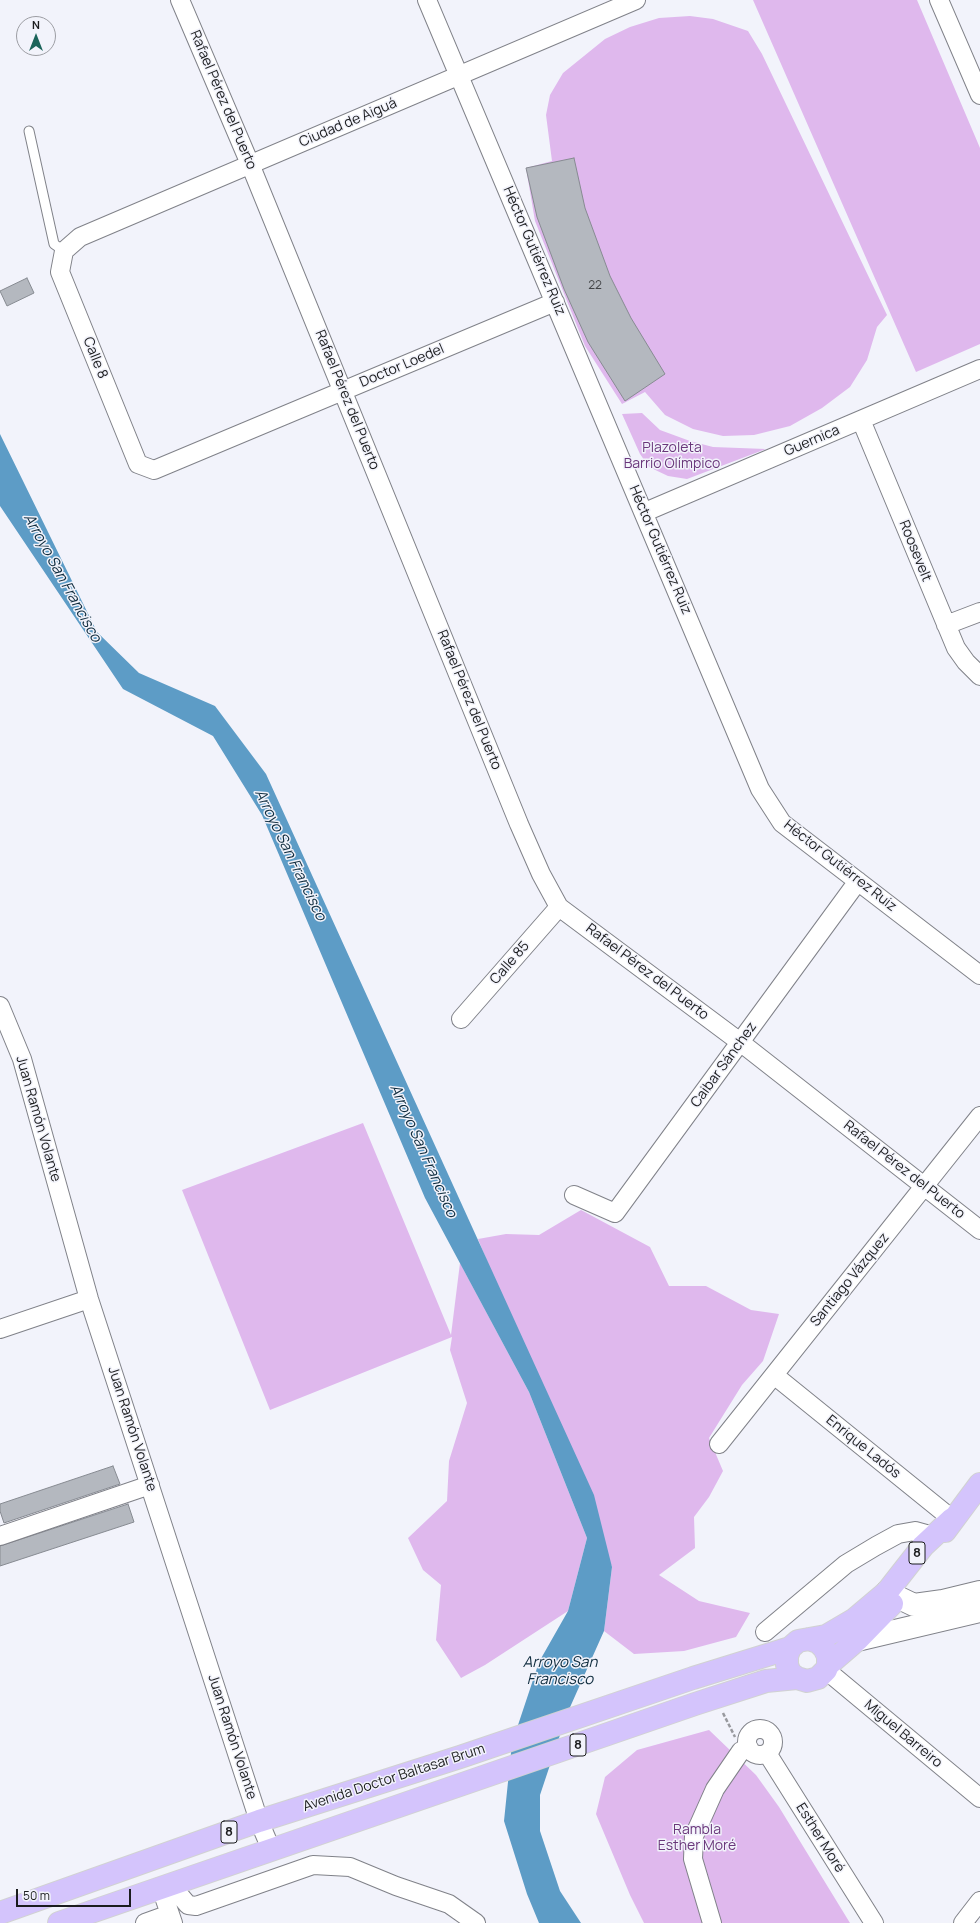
<!DOCTYPE html>
<meta charset="utf-8">
<style>
body{margin:0}
#map{position:relative;width:980px;height:1923px;overflow:hidden;background:#f2f3fb;font-family:Manrope,sans-serif}
canvas{display:block}
.north{position:absolute;left:16px;top:16px;width:40px;height:40px;box-sizing:border-box;background:#f2f3fb;border:1px solid #9c9da3;border-radius:50%;rotate:0deg;font-size:11px;font-weight:700;line-height:16px;text-align:center;color:#1b1c1e}
.north::after{content:'';display:block;margin:auto;width:14px;height:18px;background:#1b645a;clip-path:polygon(50% 0,100% 100%,50% 72%,0 100%)}
.scale{position:absolute;left:16px;top:1889px;width:115px;height:18px;box-sizing:border-box;border:2px solid #1b1c1e;border-top:0;padding-left:5px;font-size:12px;line-height:14px;white-space:nowrap;color:#1b1c1e;-webkit-text-stroke:3px #f2f3fb;paint-order:stroke}
</style>
<div id="map">
<canvas width="980" height="1923"></canvas>
<div class="north">N</div>
<div class="scale">50 m</div>
</div>
<script>
const ctx = document.querySelector('canvas').getContext('2d');
ctx.lineJoin = 'round';
function fillPath(path, color) { ctx.fillStyle = color; ctx.fill(path, 'evenodd'); }
const shape = rows => new Path2D(rows.map(r => 'M' + r).join(''));
function trace(path, color, width, dash) { ctx.strokeStyle = color; ctx.lineWidth = width; ctx.lineCap = dash ? 'butt' : 'round'; ctx.setLineDash(dash || []); ctx.stroke(path); }
function drawText(font, color, halo, rows, align = 'center') {
  ctx.font = font + ' Manrope,sans-serif'; ctx.lineWidth = 3; ctx.setLineDash([]); ctx.textBaseline = 'middle'; ctx.strokeStyle = halo; ctx.fillStyle = color; for (const [text, x, y, turn = 0] of rows) {
    ctx.save(); ctx.translate(x, y); ctx.rotate((+turn || 0) * Math.PI / 180); ctx.textAlign = isNaN(turn) ? turn : align; if (halo) ctx.strokeText(text, 0, 0); ctx.fillText(text, 0, 0); ctx.restore();
  }
}
fillPath(shape([
 [753,0,917,0,980,148,980,344,916,372],
 [690,16,713,19,748,31,762,54,887,315,877,327,867,360,850,387,822,408,790,426,754,435,723,436,693,429,665,415,645,392,622,404,585,346,535,221,526,168,552,161,546,115,550,95,563,73,605,39,630,27,659,18],
 [642,413,660,430,690,441,713,447,766,449,687,479,668,476,649,467,640,454,622,414],
 [363,1123,451,1335,460,1263,529,1392,587,1538,568,1611,485,1665,461,1678,436,1640,441,1585,423,1570,408,1538,447,1501,449,1461,467,1403,450,1350,452,1337,270,1410,182,1190],
 [581,1210,650,1247,669,1286,706,1286,751,1310,779,1314,763,1361,742,1385,709,1438,723,1471,709,1497,694,1517,695,1548,659,1575,699,1601,750,1613,736,1637,684,1651,634,1654,604,1631,612,1567,478,1239,506,1234,539,1235],
 [709,1730,756,1775,779,1807,850,1923,644,1923,630,1895,596,1814,605,1777,637,1750]
]), '#dfb8ed');
fillPath(shape([
 [0,434,97,632,139,673,215,706,266,774,594,1495,612,1567,604,1631,567,1714,540,1795,540,1831,560,1891,581,1923,539,1923,527,1894,504,1821,512,1743,539,1662,568,1611,587,1538,529,1392,425,1198,262,815,213,736,123,689,0,506]
]), '#5d9cc6');
const building = shape([
 [574,158,585,208,610,276,631,318,665,374,625,401,588,342,564,289,537,217,526,168,574,158],
 [27,278,34,293,7,306,0,291,27,278],
 [113,1466,120,1484,4,1523,0,1511,0,1504,113,1466],
 [128,1504,134,1522,0,1566,0,1546,128,1504]
]);
fillPath(building, '#b4b8bf');
trace(building, '#878b92', 1);
const service = shape([
 [29,131,54,244,64,251]
]);
const minor = shape([
 [180,0,250,164,519,824,541,874,559,907,740,1042,980,1230],
 [427,0,760,789,782,823,980,975],
 [939,0,980,95],
 [555,302,154,470,138,464,60,272,64,251,80,237,636,0],
 [861,420,956,648,966,662,980,676],
 [645,512,980,369],
 [946,625,980,612],
 [0,1006,22,1059,89,1299,259,1821,271,1849],
 [461,1019,559,907],
 [574,1195,615,1213,858,881],
 [0,1329,89,1299],
 [774,1375,952,1519],
 [719,1444,980,1116],
 [0,1536,150,1485],
 [765,1632,846,1564,876,1546,898,1534,915,1531,933,1536],
 [826,1670,980,1798],
 '747 1742a13 13 0 1 1 26 0a13 13 0 1 1-26 0Z',
 [767,1753,874,1923],
 [171,1885,188,1905,196,1906,313,1865,350,1867,396,1886,449,1904,476,1923],
 [161,1888,173,1923],
 [145,1923,170,1914],
 [712,1923,693,1859,694,1836,715,1789,741,1751,749,1748],
 [963,1923,980,1901]
]);
const secondary = shape([
 [887,1592,914,1605,943,1601,980,1592],
 [857,1640,980,1611]
]);
const trunk = shape([
 [945,1531,980,1484],
 [809,1639,818,1642,824,1648,828,1656,828,1665,826,1670,818,1678,807,1681,797,1678,790,1673,787,1665,787,1656,790,1648,798,1641,826,1636,855,1619,887,1592,923,1546,952,1519],
 [828,1665,857,1640,892,1604],
 [0,1913,259,1821,460,1757,693,1678,790,1648],
 [59,1923,695,1704,766,1681,797,1678]
]);
trace(service, '#808289', 11);
trace(minor, '#808289', 20);
trace(secondary, '#808289', 24);
trace(trunk, '#d1d2d2', 24);
trace(shape([
 [723,1713,735,1737]
]), '#98999e', 2.5, [4, 2]);
trace(service, '#fff', 9);
trace(minor, '#fff', 18);
trace(secondary, '#fff', 22);
trace(trunk, '#d4c4fc', 22);
drawText('12px', '#414346', null, [
 ["22",595,286]
]);
for (const [x, y, w] of [
 [917,1553,16],
 [578,1745,16],
 [229,1832,16]
]) { const box = new Path2D(); box.roundRect(x - w / 2, y - 11, w, 22, 3); ctx.fillStyle = '#f2f3fb'; ctx.fill(box); trace(box, '#1b1c1e', 1); }
drawText('bold 13px', '#1b1c1e', null, [
 ["8",917,1553],
 ["8",578,1745],
 ["8",229,1832]
]);
drawText('14px', '#1b1c1e', '#f2f3fb', [
 ["Rafael Pérez del Puerto",223,100,67],
 ["Ciudad de Aiguá",348,123,-23],
 ["Héctor Gutiérrez Ruiz",534,251,67],
 ["Calle 8",95,358,68],
 ["Doctor Loedel",402,366,-23],
 ["Rafael Pérez del Puerto",347,400,68],
 ["Guernica",812,441,-23],
 ["Héctor Gutiérrez Ruiz",660,550,67],
 ["Roosevelt",915,551,68],
 ["Rafael Pérez del Puerto",469,700,68],
 ["Héctor Gutiérrez Ruiz",840,866,38],
 ["Calle 85",510,963,-49],
 ["Rafael Pérez del Puerto",647,972,37],
 ["Caibar Sánchez",724,1065,-54],
 ["Juan Ramón Volante",38,1119,74],
 ["Rafael Pérez del Puerto",904,1170,38],
 ["Santiago Vázquez",850,1280,-51],
 ["Juan Ramón Volante",132,1429,72],
 ["Enrique Ladós",863,1447,39],
 ["Miguel Barreiro",903,1734,40],
 ["Juan Ramón Volante",232,1737,72],
 ["Avenida Doctor Baltasar Brum",394,1778,-18],
 ["Esther Moré",820,1838,58]
]);
drawText('14px', '#6a377b', '#f2f3fb', [
 ["Plazoleta",672,448],
 ["Barrio Olímpico",672,464],
 ["Rambla",697,1830],
 ["Esther Moré",697,1846]
]);
drawText('italic 15px', '#0f2c3e', '#f2f3fb', [
 ["Arroyo San Francisco",62,578,61],
 ["Arroyo San Francisco",290,855,64],
 ["Arroyo San Francisco",423,1151,66],
 ["Arroyo San",560,1663],
 ["Francisco",560,1680]
]);
</script>
